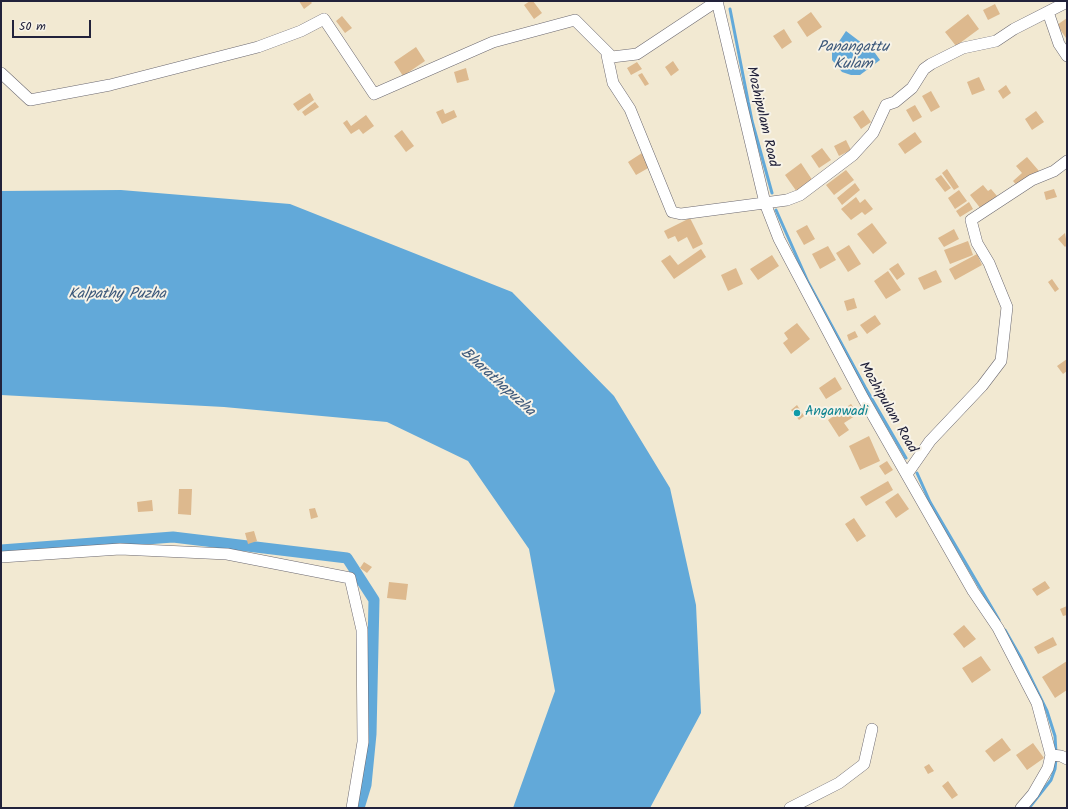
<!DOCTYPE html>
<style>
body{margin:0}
#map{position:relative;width:1068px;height:809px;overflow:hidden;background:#f2e9d2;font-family:Kalam,sans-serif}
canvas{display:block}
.frame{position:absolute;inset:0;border:2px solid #22223b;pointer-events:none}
.scale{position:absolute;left:12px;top:20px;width:79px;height:18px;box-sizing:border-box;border:2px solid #22223b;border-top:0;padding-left:5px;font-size:12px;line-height:14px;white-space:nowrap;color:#22223b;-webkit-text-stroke:3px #f7f3e8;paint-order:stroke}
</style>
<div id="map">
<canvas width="1068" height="809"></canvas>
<div class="frame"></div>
<div class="scale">50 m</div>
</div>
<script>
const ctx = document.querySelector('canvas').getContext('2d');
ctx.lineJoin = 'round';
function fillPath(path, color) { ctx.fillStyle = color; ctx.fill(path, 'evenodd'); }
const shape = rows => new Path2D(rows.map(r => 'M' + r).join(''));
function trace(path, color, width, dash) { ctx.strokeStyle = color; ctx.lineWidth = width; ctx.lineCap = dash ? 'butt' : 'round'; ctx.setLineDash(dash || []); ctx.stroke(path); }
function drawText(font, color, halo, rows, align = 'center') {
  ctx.font = font + ' Kalam,sans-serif'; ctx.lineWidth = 4; ctx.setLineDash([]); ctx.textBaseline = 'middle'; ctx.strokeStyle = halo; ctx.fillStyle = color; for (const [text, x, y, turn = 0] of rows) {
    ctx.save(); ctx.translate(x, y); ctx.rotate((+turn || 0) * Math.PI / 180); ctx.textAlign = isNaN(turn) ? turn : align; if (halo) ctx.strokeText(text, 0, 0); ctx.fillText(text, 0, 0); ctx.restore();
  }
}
fillPath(shape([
 [846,31,875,53,880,60,860,75,851,75,842,72,832,60,832,52],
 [121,190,290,204,512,292,614,396,670,488,696,605,701,713,650,808,513,808,555,691,529,549,468,461,387,422,224,407,1,395,1,191]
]), '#62a9d9');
trace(shape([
 [730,9,752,121,772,193],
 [776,210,808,282,865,387,906,458],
 [917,473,930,502,999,620],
 [1005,630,1021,658,1047,711,1055,736,1056,753],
 [1029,808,1051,780,1055,769,1056,758]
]), '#62a9d9', 3);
trace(shape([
 [1,550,173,537,347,558,374,600,371,734,366,785,359,808]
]), '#62a9d9', 11);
fillPath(shape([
 [299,1,310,1,312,3,304,9],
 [530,1,533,1,542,13,534,19,524,5],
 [995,4,1000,14,988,20,983,10],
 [811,12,822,27,807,37,797,22],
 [968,14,979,29,956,46,945,32],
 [342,16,352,28,345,33,336,21],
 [1067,18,1067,37,1066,38,1057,25],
 [784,29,792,42,782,49,773,36],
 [416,47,425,61,403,76,394,62],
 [673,61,679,70,671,76,665,67],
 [637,62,642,69,631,75,627,68],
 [466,68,469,80,457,83,454,72],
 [642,73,649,84,645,86,638,75],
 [979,77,985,90,972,95,967,82],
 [1006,85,1011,93,1003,99,998,91],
 [931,91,940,107,931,112,922,96],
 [310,93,314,100,298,111,293,104],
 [315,102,319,107,305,116,302,112],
 [915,105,922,117,913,122,906,110],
 [443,109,445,114,454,110,457,117,442,124,436,112],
 [863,110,871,122,861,129,853,117],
 [1036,111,1044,122,1032,130,1025,119],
 [366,115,374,126,363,134,359,129,351,134,343,123,347,120,351,126],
 [402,130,414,146,406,152,394,136],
 [915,132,922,142,905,154,898,144],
 [846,140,851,150,839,156,834,146],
 [822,148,831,160,819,168,811,156],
 [642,153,650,167,636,175,628,162],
 [1027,157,1039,171,1019,188,1013,181,1022,173,1016,166],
 [801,163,813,181,797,192,785,175],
 [947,169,959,187,954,190,942,173],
 [846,170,854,180,834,195,826,185],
 [941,175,951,188,945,192,935,179],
 [855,183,860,190,842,205,837,198],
 [983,185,988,191,991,189,997,196,981,209,970,195],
 [1054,189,1057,197,1046,200,1044,192],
 [959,190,967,201,955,209,948,198],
 [856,197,860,203,865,199,873,209,865,215,862,212,851,220,841,209],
 [969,202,973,209,960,217,956,211],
 [690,218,703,244,693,249,687,237,678,242,675,236,668,239,664,231],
 [872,223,887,243,873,254,857,234],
 [807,225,815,239,804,245,796,231],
 [954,229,959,239,944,247,938,238],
 [1065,233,1067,245,1065,247,1058,239],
 [968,241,973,255,950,264,944,250],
 [849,245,861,264,848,272,836,253],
 [828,246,836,260,820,269,812,254],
 [701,249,706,257,674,279,661,261,670,255,678,265],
 [977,254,982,265,955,280,949,269],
 [772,255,779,266,758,280,750,269],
 [898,263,905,274,897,280,889,269],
 [736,268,743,284,728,291,721,275],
 [936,270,942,282,924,290,918,278],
 [888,271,901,290,886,299,874,281],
 [1052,279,1059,289,1055,292,1048,282],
 [854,298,857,308,847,311,844,301],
 [875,315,881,324,867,334,860,325],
 [797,323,810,339,791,354,783,343,788,339,784,333],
 [855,331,858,337,849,341,847,335],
 [1067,359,1067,371,1063,374,1057,366],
 [835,377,842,389,826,399,819,388],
 [851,404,858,414,844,423,849,430,839,437,828,420],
 [797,405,804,416,799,420,791,410],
 [869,436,880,461,860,470,849,446],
 [887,461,893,470,885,475,879,466],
 [888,481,893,490,866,506,860,497],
 [179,489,192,489,191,515,178,514],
 [898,493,909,509,896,518,885,502],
 [152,500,153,511,138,512,137,502],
 [315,508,318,517,311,519,309,509],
 [854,518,866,536,857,542,845,524],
 [254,531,257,541,248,544,245,533],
 [364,562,372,567,367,573,360,568],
 [1045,581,1050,588,1037,596,1032,589],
 [389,582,408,584,406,600,387,598],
 [1067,606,1067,615,1063,616,1060,609],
 [964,625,976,639,964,648,953,634],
 [1053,637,1057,645,1038,654,1034,647],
 [981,656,991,670,972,683,962,668],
 [1067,661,1067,690,1055,698,1042,677],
 [1002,738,1011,750,994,762,985,751],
 [1033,743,1044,758,1027,770,1016,755],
 [929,764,934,771,928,774,924,767],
 [948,781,958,795,952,799,942,786]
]), '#ddb98e');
const street = shape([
 [717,1,765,203,779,239,863,398,973,591,998,628,1037,703,1051,755,1048,768,1033,794,1021,808],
 [1048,12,1059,44,1067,56],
 [612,57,607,55,613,83,630,109,672,212,681,214,787,200,800,195,853,155,873,133,886,105,895,102,912,88,924,69,931,64,963,48,996,41,1014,29,1067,2],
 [1,73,30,100,110,85,258,47,301,31,324,19,374,94,493,42,575,20,612,57,637,54,717,1],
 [907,474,930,441,982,386,1001,361,1007,307,989,263,977,243,971,220,1032,180,1054,171,1067,161],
 [1,557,120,549,227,554,350,578,362,630,363,742,352,808],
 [1051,755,1061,756,1067,759],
 [790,808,839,783,864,764,872,729]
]);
trace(street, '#6b6870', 12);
trace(street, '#fff', 11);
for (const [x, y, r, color] of [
 [797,413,4,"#0f9aa8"]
]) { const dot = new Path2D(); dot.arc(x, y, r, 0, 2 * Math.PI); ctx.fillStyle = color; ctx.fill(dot); trace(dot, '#f7f3e8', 1.5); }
drawText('14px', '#22223b', '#f7f3e8', [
 ["Mozhipulam Road",761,117,77],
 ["Mozhipulam Road",887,408,60]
]);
drawText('14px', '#0d838f', '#f7f3e8', [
 ["Anganwadi",805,413]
], 'left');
drawText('italic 15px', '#3c587a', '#f7f3e8', [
 ["Panangattu",853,48],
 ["Kulam",853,65],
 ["Kalpathy Puzha",117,295],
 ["Bharathapuzha",497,383,42]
]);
</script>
